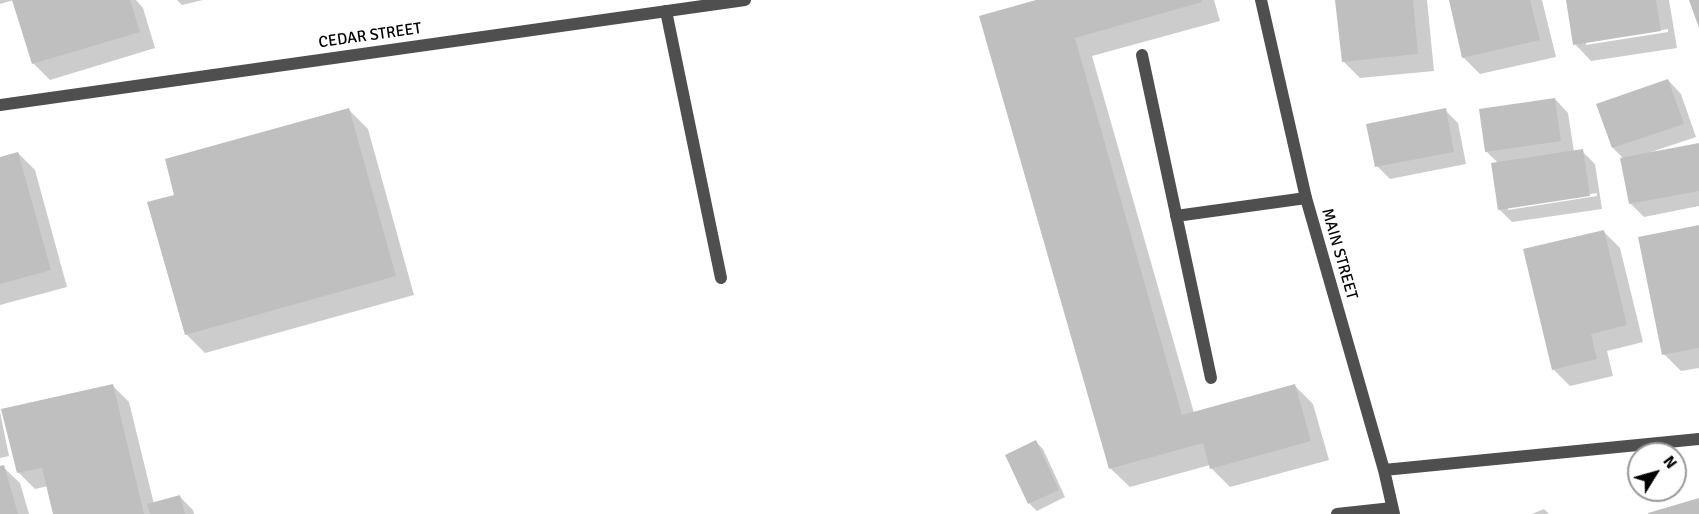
<!DOCTYPE html>
<style>
body{margin:0}
#map{position:relative;width:1699px;height:514px;overflow:hidden;background:#fff;font-family:Signika,sans-serif}
canvas{display:block}
.north{position:absolute;left:1627px;top:442px;width:60px;height:60px;box-sizing:border-box;background:#fff;border:2px solid #999;border-radius:50%;rotate:53deg;font-size:16px;font-weight:700;line-height:24px;text-align:center;color:#000}
.north::after{content:'';display:block;margin:auto;width:21px;height:27px;background:#000;clip-path:polygon(50% 0,100% 100%,50% 72%,0 100%)}
</style>
<div id="map">
<canvas width="1699" height="514"></canvas>
<div class="north">N</div>
</div>
<script>
const ctx = document.querySelector('canvas').getContext('2d');
ctx.lineJoin = 'round';
function fillPath(path, color) { ctx.fillStyle = color; ctx.fill(path, 'evenodd'); }
const shape = rows => new Path2D(rows.map(r => 'M' + r).join(''));
function trace(path, color, width, dash) { ctx.strokeStyle = color; ctx.lineWidth = width; ctx.lineCap = dash ? 'butt' : 'round'; ctx.setLineDash(dash || []); ctx.stroke(path); }
function drawText(font, color, halo, rows, align = 'center') {
  ctx.font = font + ' Signika,sans-serif'; ctx.lineWidth = 4.5; ctx.setLineDash([]); ctx.textBaseline = 'middle'; ctx.strokeStyle = halo; ctx.fillStyle = color; for (const [text, x, y, turn = 0] of rows) {
    ctx.save(); ctx.translate(x, y); ctx.rotate((+turn || 0) * Math.PI / 180); ctx.textAlign = isNaN(turn) ? turn : align; if (halo) ctx.strokeText(text, 0, 0); ctx.fillText(text, 0, 0); ctx.restore();
  }
}
fillPath(shape([
 [0,0,136,0,143,8,155,48,50,80,33,63,14,0,0,4],
 [177,0,203,0,182,5],
 [1041,0,1214,0,1220,21,1092,56,1194,413,1294,385,1313,404,1329,460,1230,487,1211,468,1210,465,1130,487,1111,469,981,17],
 [1337,0,1427,0,1434,71,1360,78,1343,61],
 [1450,0,1542,0,1556,57,1480,74,1463,57],
 [1567,0,1669,0,1677,48,1591,61,1575,44],
 [1668,29,1668,32,1586,45,1586,42],
 [1668,80,1681,94,1696,137,1651,152,1699,145,1699,206,1644,217,1631,204,1622,160,1624,159,1613,148],
 [1555,99,1568,113,1574,152,1582,151,1595,164,1602,209,1512,222,1499,209,1498,163,1486,151],
 [1597,193,1597,196,1508,210,1508,207],
 [349,110,368,129,414,295,205,353,186,334,176,196],
 [1445,110,1458,123,1466,164,1390,179,1377,166],
 [18,153,35,170,67,287,0,305,0,158],
 [1699,226,1699,368,1681,371,1664,354],
 [1603,231,1620,248,1643,342,1607,351,1613,376,1570,386,1553,369],
 [112,385,129,402,154,504,180,497,193,510,194,514,54,514,48,486,35,489,18,472],
 [0,412,9,456,0,458],
 [1036,442,1043,449,1065,497,1037,511,1030,504,1007,456],
 [3,467,20,483,29,514,0,514,0,468],
 [1544,509,1549,514,1532,514]
]), '#0003');
fillPath(shape([
 [12,0,130,0,140,32,32,64],
 [1036,0,1202,0,1202,2,1075,38,1182,415,1295,384,1311,441,1210,469,1203,443,1109,469,979,16],
 [1335,0,1413,0,1418,54,1342,62],
 [1449,0,1530,0,1540,40,1462,58],
 [1566,0,1656,0,1661,31,1573,45],
 [1689,0,1699,0,1699,28],
 [1668,79,1684,124,1612,148,1596,104],
 [1555,98,1561,141,1485,152,1479,109],
 [349,108,396,276,185,335,147,202,174,195,165,159],
 [1446,108,1454,152,1375,167,1366,124],
 [1699,143,1699,191,1629,204,1620,158],
 [1583,149,1590,196,1498,210,1491,163],
 [18,152,51,270,0,284,0,157],
 [1699,225,1699,348,1662,355,1638,237],
 [1604,230,1627,325,1591,334,1597,359,1552,370,1523,249],
 [113,384,144,514,53,514,42,468,17,473,1,409],
 [1036,440,1059,490,1028,504,1005,455],
 [4,465,18,514,0,514,0,466],
 [180,495,185,514,150,514,147,504],
 [1699,498,1699,514,1648,514,1648,513]
]), '#bfbfbf');
trace(shape([
 [666,11,721,278],
 [1142,55,1211,378],
 [1176,216,1306,198]
]), '#4f4f4f', 12);
trace(shape([
 [1261,0,1306,198,1384,470,1394,514],
 [0,105,745,0],
 [1384,470,1699,439],
 [1337,514,1392,508]
]), '#4f4f4f', 12);
drawText('16px', '#000', '#fff', [
 ["CEDAR STREET",370,36,-8],
 ["MAIN STREET",1339,254,74]
]);
</script>
